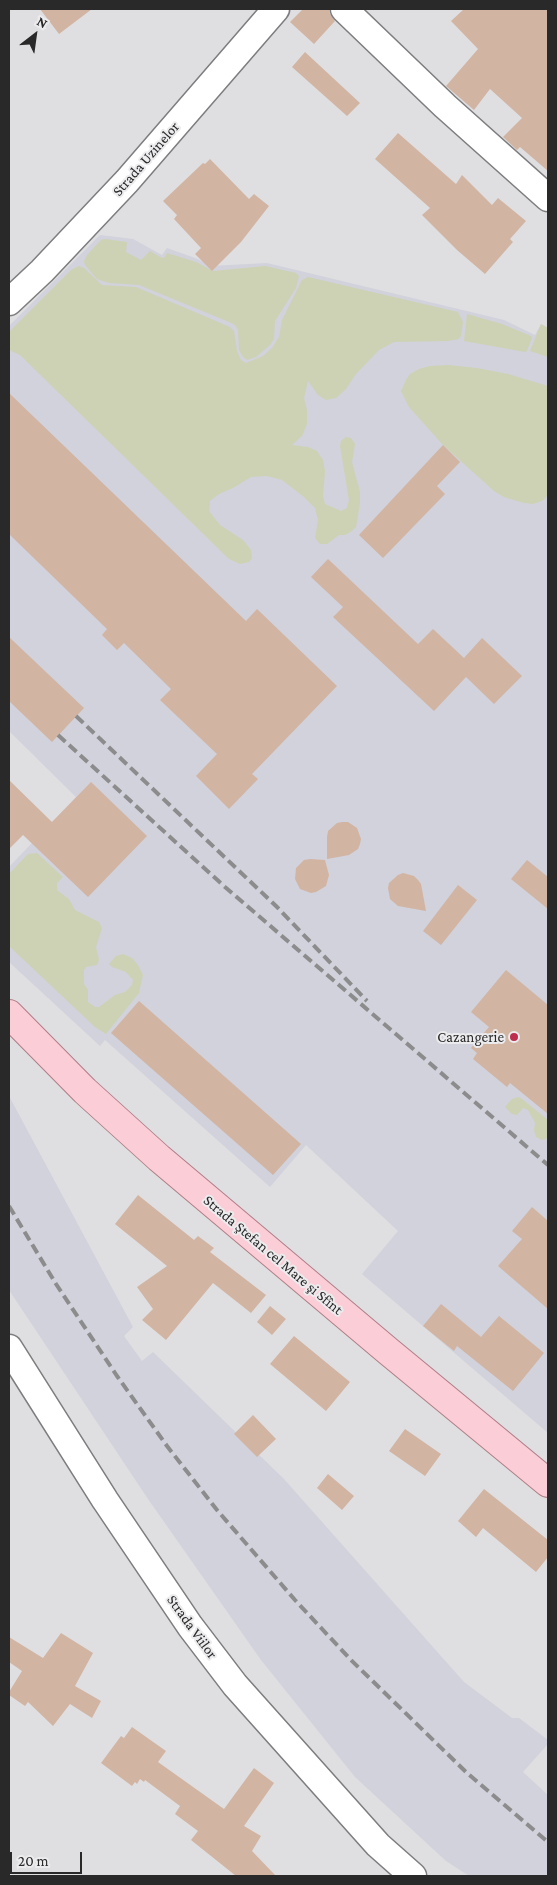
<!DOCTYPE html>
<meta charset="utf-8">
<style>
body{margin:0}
#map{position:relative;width:557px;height:1885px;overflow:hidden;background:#dfdfe1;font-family:"Crimson Pro",serif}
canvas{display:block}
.frame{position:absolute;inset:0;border:10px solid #292929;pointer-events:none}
.north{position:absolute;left:10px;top:10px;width:50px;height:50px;-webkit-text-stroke:4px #ececee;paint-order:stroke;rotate:30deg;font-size:14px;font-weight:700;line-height:20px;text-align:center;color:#292929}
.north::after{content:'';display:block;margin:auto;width:18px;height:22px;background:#292929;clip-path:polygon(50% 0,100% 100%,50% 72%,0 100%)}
.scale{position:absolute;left:10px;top:1852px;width:72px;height:22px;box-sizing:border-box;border:2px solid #292929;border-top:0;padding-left:6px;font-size:15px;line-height:18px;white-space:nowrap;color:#292929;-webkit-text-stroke:4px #ececee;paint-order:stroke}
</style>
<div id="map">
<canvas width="557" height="1885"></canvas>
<div class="frame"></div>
<div class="north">N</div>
<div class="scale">20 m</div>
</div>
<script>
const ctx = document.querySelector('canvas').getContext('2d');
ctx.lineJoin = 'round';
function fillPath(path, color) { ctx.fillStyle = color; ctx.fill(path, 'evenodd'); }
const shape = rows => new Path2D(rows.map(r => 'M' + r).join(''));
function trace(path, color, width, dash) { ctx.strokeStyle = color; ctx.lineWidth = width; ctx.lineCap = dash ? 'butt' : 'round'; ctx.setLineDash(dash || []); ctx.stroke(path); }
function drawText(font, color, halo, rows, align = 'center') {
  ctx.font = font + ' "Crimson Pro",serif'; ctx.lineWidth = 4; ctx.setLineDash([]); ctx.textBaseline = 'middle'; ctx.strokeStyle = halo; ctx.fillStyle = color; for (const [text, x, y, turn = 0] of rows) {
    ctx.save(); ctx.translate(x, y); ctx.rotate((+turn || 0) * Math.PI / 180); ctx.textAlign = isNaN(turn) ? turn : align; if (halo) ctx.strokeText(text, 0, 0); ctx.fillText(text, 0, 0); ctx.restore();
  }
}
fillPath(shape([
 [100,235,133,239,162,255,167,248,198,259,210,266,267,263,504,320,535,335,541,324,548,328,548,1433,362,1274,398,1231,306,1145,270,1187,105,1040,100,1046,9,962,9,867,76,797,9,731,9,326],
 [9,1096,133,1327,124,1336,142,1361,153,1352,284,1479,464,1682,512,1718,519,1718,548,1740,548,1744,523,1772,548,1795,548,1876,469,1876,446,1861,355,1777,261,1660,148,1499,9,1290]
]), '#d1d2db');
fillPath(shape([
 [105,239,127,242,126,252,141,260,150,251,162,258,165,257,167,253,196,262,213,271,265,266,296,273,299,276,296,288,275,321,274,339,270,345,256,357,247,360,243,357,239,350,238,330,235,325,229,322,139,285,109,283,97,279,85,265,84,261,87,255,101,240],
 [79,266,84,268,102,285,136,287,230,327,234,331,237,351,241,360,246,363,263,356,272,348,279,337,282,320,302,280,308,277,458,312,463,322,461,336,459,339,448,341,394,342,379,350,356,374,346,389,336,398,326,400,318,395,308,381,304,398,307,410,307,424,302,436,292,445,308,447,317,451,323,460,325,471,323,496,325,504,341,511,347,508,349,500,340,446,341,441,346,437,351,438,355,444,352,462,360,492,360,503,356,527,352,531,345,535,339,535,327,544,320,544,315,538,318,520,315,508,304,497,282,480,267,476,251,477,233,488,219,494,210,501,209,511,220,525,243,540,251,550,252,558,249,562,240,564,229,559,20,355,9,350,9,332,71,270],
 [467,314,502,324,531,336,532,338,527,351,525,352,464,341],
 [541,324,548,328,548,357,530,351],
 [448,365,477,368,508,374,548,386,548,495,542,501,533,504,524,503,504,497,494,491,443,445,409,407,401,391,406,380,410,374,419,369,430,366],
 [37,853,63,877,57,883,57,890,69,899,75,910,99,922,102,928,96,947,99,960,97,965,86,967,84,970,84,984,88,990,88,1002,95,1007,99,1007,115,995,125,992,132,985,133,980,126,972,112,967,109,964,116,956,123,954,132,958,138,965,143,975,139,993,106,1034,95,1027,9,946,9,874,28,854],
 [518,1097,522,1099,548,1120,548,1136,546,1139,542,1140,536,1137,534,1130,535,1123,528,1110,523,1108,517,1115,512,1114,505,1107,512,1099]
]), '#cdd2b4');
fillPath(shape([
 [40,9,92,9,59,34],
 [303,9,329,9,330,14,335,21,314,44,290,22],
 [464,9,548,9,548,171,520,147,517,150,503,137,522,118,490,89,474,110,446,86,478,49,451,21],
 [305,52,360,103,347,116,292,67],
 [398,133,456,184,462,175,492,205,498,198,526,221,510,239,513,242,485,274,457,250,422,215,430,208,375,159],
 [210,159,249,199,254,194,269,206,241,242,212,271,195,254,201,248,174,219,177,215,163,201,203,163,205,164],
 [9,393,246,621,257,609,337,686,252,774,258,779,229,809,196,776,217,754,160,700,171,689,124,643,117,650,102,635,107,629,9,534],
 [443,445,460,462,437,486,445,494,383,558,359,535],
 [328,559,418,644,433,629,464,658,482,638,522,676,494,704,466,677,434,711,333,617,343,607,311,577],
 [9,637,84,708,52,742,9,701],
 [9,780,52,822,91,782,147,836,88,897,23,835,9,849],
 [342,822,348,822,357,828,361,839,360,844,358,849,349,855,327,859,327,837,328,831,337,823],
 [310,859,325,860,329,875,326,886,316,892,311,893,300,889,295,879,296,868,304,860],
 [527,860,548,877,548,909,511,879],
 [403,873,414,876,418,880,421,884,426,911,398,906,390,899,388,888,389,883,398,875],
 [458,885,477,900,441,945,423,931],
 [506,970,548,1005,548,1114,510,1083,507,1087,473,1059,477,1053,471,1048,489,1027,471,1012],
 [139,1001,301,1144,273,1175,111,1033],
 [138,1195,194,1240,198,1236,214,1248,210,1252,266,1295,251,1313,213,1283,166,1340,142,1320,153,1309,137,1287,167,1266,115,1224],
 [532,1207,548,1221,548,1309,498,1266,522,1239,512,1231],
 [441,1304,481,1337,499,1316,544,1353,513,1391,457,1346,454,1351,423,1326],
 [270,1306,286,1319,272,1335,257,1322],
 [294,1336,350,1382,326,1411,270,1364],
 [253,1415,276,1439,257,1457,234,1434],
 [405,1429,441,1454,425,1476,389,1451],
 [328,1474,354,1496,342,1510,317,1488],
 [484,1489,548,1540,548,1557,536,1572,483,1528,476,1537,458,1521],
 [61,1633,93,1653,75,1686,101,1701,92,1718,70,1704,53,1726,28,1702,25,1706,9,1695,9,1692,22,1671,9,1662,9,1637,43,1658],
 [132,1727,166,1751,158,1762,224,1809,254,1768,274,1783,244,1826,261,1836,252,1851,276,1876,236,1876,191,1840,198,1831,175,1814,180,1806,145,1780,144,1782,140,1779,137,1784,135,1782,132,1786,101,1763,121,1736,124,1738]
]), '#d2b4a3');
const minor = shape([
 [344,9,445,106,548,198],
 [9,302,42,271,127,181,276,9],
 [9,1348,105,1500,190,1626,235,1685,378,1845,413,1876]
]);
const primary = shape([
 [9,1014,85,1091,159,1158,388,1351,548,1483]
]);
trace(minor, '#7d7d7f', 29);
trace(primary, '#b07e87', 30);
trace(minor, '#fff', 26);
trace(primary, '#fbcdd6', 28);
trace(shape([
 [76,716,276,906,367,1001],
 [58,735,225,887,548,1165],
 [9,1206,56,1284,117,1376,167,1446,217,1510,295,1600,351,1660,467,1773,548,1842]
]), '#8c8c8d', 4, [10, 5]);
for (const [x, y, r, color] of [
 [514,1037,5,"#bd2d4e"]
]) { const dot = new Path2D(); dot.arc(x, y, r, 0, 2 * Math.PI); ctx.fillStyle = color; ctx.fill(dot); trace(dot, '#ececee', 2); }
drawText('15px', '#292929', '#ececee', [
 ["Strada Uzinelor",146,159,-49],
 ["Strada Ştefan cel Mare şi Sfînt",273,1255,40],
 ["Strada Viilor",192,1627,54]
]);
drawText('15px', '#292929', '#ececee', [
 ["Cazangerie",504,1037]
], 'right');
</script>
